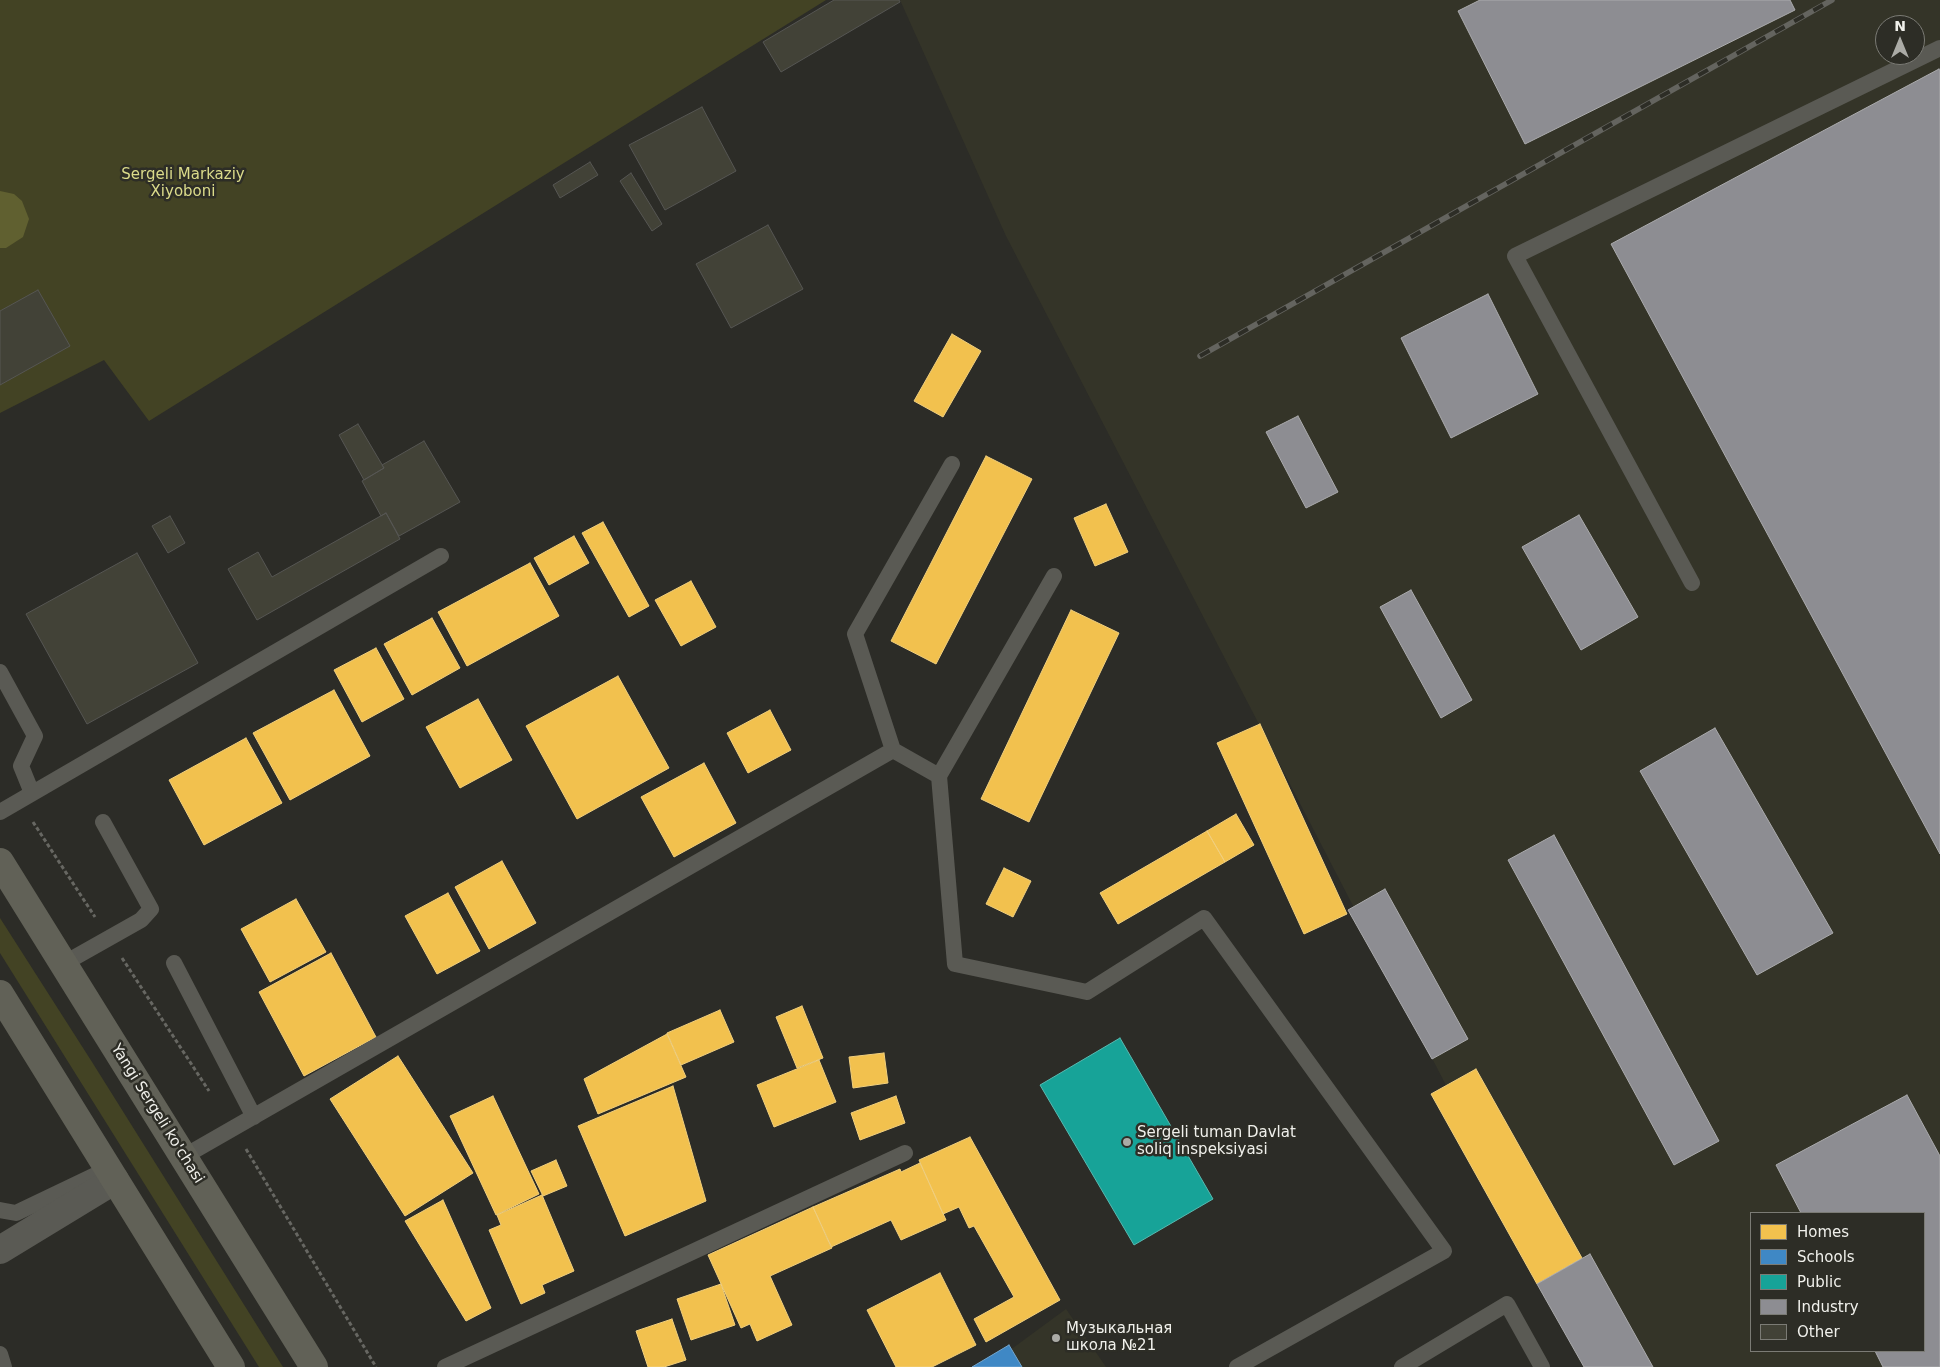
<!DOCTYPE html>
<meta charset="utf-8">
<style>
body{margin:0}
#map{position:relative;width:1940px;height:1367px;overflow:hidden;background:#2c2c27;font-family:"DejaVu Sans",sans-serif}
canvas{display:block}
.legend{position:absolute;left:1750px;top:1212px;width:175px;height:140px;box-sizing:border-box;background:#2d2d26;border:1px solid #7b7b75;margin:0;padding:6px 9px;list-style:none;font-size:15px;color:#f0f0eb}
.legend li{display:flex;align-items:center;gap:10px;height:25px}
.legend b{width:25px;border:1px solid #7b7b75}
.north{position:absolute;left:1875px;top:15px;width:50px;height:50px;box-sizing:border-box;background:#2d2d26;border:1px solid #7b7b75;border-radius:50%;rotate:0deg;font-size:14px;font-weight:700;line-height:20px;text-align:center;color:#f0f0eb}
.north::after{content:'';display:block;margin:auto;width:18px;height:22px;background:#ababa6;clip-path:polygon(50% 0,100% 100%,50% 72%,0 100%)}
</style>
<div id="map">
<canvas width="1940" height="1367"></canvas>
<ul class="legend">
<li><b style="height:14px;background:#f2c14e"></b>Homes</li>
<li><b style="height:14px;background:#3f88c5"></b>Schools</li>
<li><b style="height:14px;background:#17a398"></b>Public</li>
<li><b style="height:14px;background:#8d8d92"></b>Industry</li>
<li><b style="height:14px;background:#424237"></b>Other</li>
</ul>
<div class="north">N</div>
</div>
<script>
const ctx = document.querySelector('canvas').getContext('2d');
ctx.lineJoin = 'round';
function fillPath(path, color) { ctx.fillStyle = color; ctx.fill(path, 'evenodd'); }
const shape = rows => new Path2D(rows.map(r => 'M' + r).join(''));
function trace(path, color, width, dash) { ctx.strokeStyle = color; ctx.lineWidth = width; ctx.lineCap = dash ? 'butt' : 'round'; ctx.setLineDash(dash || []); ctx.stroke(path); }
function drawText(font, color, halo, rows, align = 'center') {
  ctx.font = font + ' "DejaVu Sans",sans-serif'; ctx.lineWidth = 5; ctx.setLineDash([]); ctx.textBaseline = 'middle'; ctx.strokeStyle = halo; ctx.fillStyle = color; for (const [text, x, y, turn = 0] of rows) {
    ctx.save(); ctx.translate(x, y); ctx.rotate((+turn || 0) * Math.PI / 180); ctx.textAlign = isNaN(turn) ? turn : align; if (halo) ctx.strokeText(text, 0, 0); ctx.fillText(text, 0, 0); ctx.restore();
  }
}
fillPath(shape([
 [900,0,1940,0,1940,1367,1592,1367,1006,236],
 [1885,25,1915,25,1915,55,1885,55],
 [1751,1213,1924,1213,1924,1351,1751,1351],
 [1066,1309,1106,1367,987,1367]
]), '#343428');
fillPath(shape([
 [0,0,826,0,149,421,104,360,0,413],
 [0,918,92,1062,283,1367,259,1367,0,953]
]), '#434324');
fillPath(shape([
 [0,191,14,194,22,201,29,219,23,237,6,248,0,248]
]), '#606030');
const homes = shape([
 [952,334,981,351,943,417,914,401,952,334],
 [986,456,1032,479,936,664,891,641,986,456],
 [1106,504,1128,552,1095,566,1074,518,1106,504],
 [603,522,649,606,629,617,582,533,603,522],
 [574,536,589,563,549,585,534,558,574,536],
 [530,563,559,616,467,666,438,612,530,563],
 [691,581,716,627,681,646,655,600,691,581],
 [1071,610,1119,633,1029,822,981,799,1071,610],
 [432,618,460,668,412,695,384,644,432,618],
 [376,648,404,699,362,722,334,670,376,648],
 [618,676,669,768,577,819,526,726,618,676],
 [334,690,370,756,290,800,253,733,334,690],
 [478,699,512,760,460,788,426,727,478,699],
 [770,710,791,750,748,773,727,733,770,710],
 [1260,724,1347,914,1304,934,1217,743,1260,724],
 [246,738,282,803,204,845,169,780,246,738],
 [704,763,736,823,674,857,641,797,704,763],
 [1236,814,1254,845,1225,862,1207,831,1236,814],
 [1207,831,1225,862,1118,924,1100,893,1207,831],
 [502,861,536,923,489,949,455,887,502,861],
 [1004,868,1031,881,1013,917,986,904,1004,868],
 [448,893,480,951,437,974,405,916,448,893],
 [296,899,326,952,270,982,241,929,296,899],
 [331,953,376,1037,304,1076,259,992,331,953],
 [802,1006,823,1058,797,1068,776,1017,802,1006],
 [720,1010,734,1042,681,1065,667,1033,720,1010],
 [667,1034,686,1077,598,1114,584,1079,667,1034],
 [884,1053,888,1083,853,1088,849,1057,884,1053],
 [398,1056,473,1173,405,1216,330,1099,398,1056],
 [819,1060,836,1102,774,1127,757,1085,819,1060],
 [1476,1069,1582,1258,1537,1284,1431,1094,1476,1069],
 [673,1086,706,1201,625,1236,578,1126,673,1086],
 [493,1096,539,1194,496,1215,450,1116,493,1096],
 [896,1096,905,1123,860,1140,851,1113,896,1096],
 [970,1137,1060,1300,986,1342,974,1319,1014,1297,974,1226,969,1228,959,1207,943,1214,919,1160,970,1137],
 [556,1160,567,1186,543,1196,531,1171,556,1160],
 [920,1163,946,1220,901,1240,891,1220,831,1247,813,1207,900,1169,901,1172,920,1163],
 [542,1195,574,1271,542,1285,545,1293,521,1304,489,1230,501,1225,497,1215,542,1195],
 [443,1200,491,1308,466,1321,405,1221,443,1200],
 [813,1207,832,1248,770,1276,792,1325,757,1341,750,1324,741,1328,708,1255,813,1207],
 [940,1273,976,1345,932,1367,896,1367,867,1310,940,1273],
 [721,1284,735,1325,691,1340,677,1299,721,1284],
 [672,1319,686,1360,664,1367,648,1367,636,1331,672,1319]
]);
fillPath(homes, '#f2c14e');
trace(homes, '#f1cf7d', 1);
const schools = shape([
 [1009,1345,1022,1367,972,1367,1009,1345]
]);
fillPath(schools, '#3f88c5');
trace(schools, '#74a7d0', 1);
const public = shape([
 [1120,1038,1213,1199,1134,1245,1040,1085,1120,1038]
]);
fillPath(public, '#17a398');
trace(public, '#58bab1', 1);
const industry = shape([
 [1480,0,1790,0,1795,10,1525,144,1458,11,1480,0],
 [1939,69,1940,71,1940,854,1611,244,1939,69],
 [1488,294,1538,394,1451,438,1401,338,1488,294],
 [1298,416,1338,492,1306,508,1266,432,1298,416],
 [1579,515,1638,617,1581,650,1522,547,1579,515],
 [1411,590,1472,700,1441,718,1380,607,1411,590],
 [1715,728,1833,933,1757,975,1640,771,1715,728],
 [1554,835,1719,1141,1674,1165,1508,860,1554,835],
 [1385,889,1468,1039,1432,1059,1348,910,1385,889],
 [1907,1095,1940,1156,1940,1367,1883,1367,1875,1351,1924,1351,1924,1213,1801,1213,1776,1165,1907,1095],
 [1590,1254,1653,1367,1584,1367,1537,1284,1590,1254]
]);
fillPath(industry, '#8d8d92');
trace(industry, '#ababad', 1);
const building = shape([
 [834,0,899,0,900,2,781,72,763,42,834,0],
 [702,107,736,171,665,210,629,145,702,107],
 [590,162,598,175,560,198,553,185,590,162],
 [631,173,662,224,652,231,620,181,631,173],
 [768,225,803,289,731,328,696,264,768,225],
 [38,290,70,346,0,385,0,311,38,290],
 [358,424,384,468,364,480,339,435,358,424],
 [424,441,460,502,399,536,386,513,381,516,362,481,384,468,382,465,424,441],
 [386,513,400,539,257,620,228,569,258,552,272,577,386,513],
 [170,516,185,543,168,553,152,526,170,516],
 [137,553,198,663,87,724,26,614,137,553]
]);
fillPath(building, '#424237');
trace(building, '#565653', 1);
trace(shape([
 [33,822,95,917],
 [122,958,209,1091],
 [246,1149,376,1367]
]), '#676762', 3, [4, 2.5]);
trace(shape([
 [952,464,855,634,893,750,939,776,1054,576],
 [1692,583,1515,256,1940,48],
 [0,672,35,736,21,766,32,793],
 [939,776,955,964,1087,992,1204,918,1444,1251,1237,1367],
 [0,812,441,556],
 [174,963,254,1117],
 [63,964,141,920,151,909,103,822],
 [183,1157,893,750],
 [0,1210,16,1213,108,1169],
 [0,1354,4,1367],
 [445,1367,905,1153],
 [1402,1367,1507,1304,1542,1367]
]), '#5a5a54', 16);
trace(shape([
 [0,1250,115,1180]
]), '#5a5a54', 28);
trace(shape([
 [0,862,314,1367],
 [0,994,231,1367]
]), '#616157', 28);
const rail = shape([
 [1200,356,1832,0]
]);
trace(rail, '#64645f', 5.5);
trace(rail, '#2d2d26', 4, [11]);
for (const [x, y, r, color] of [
 [1127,1142,5,"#ababa6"],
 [1056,1338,5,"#ababa6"]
]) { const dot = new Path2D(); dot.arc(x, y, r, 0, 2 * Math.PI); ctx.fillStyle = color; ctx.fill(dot); trace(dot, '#2d2d26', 2); }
drawText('15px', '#dbdb8a', '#2d2d26', [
 ["Sergeli Markaziy",183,175],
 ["Xiyoboni",183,192]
]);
drawText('15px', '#f0f0eb', '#2d2d26', [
 ["Yangi Sergeli ko'chasi",157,1114,58]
]);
drawText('15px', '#f0f0eb', '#2d2d26', [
 ["Sergeli tuman Davlat",1137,1133],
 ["soliq inspeksiyasi",1137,1150],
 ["Музыкальная",1066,1329],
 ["школа №21",1066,1346]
], 'left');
</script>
